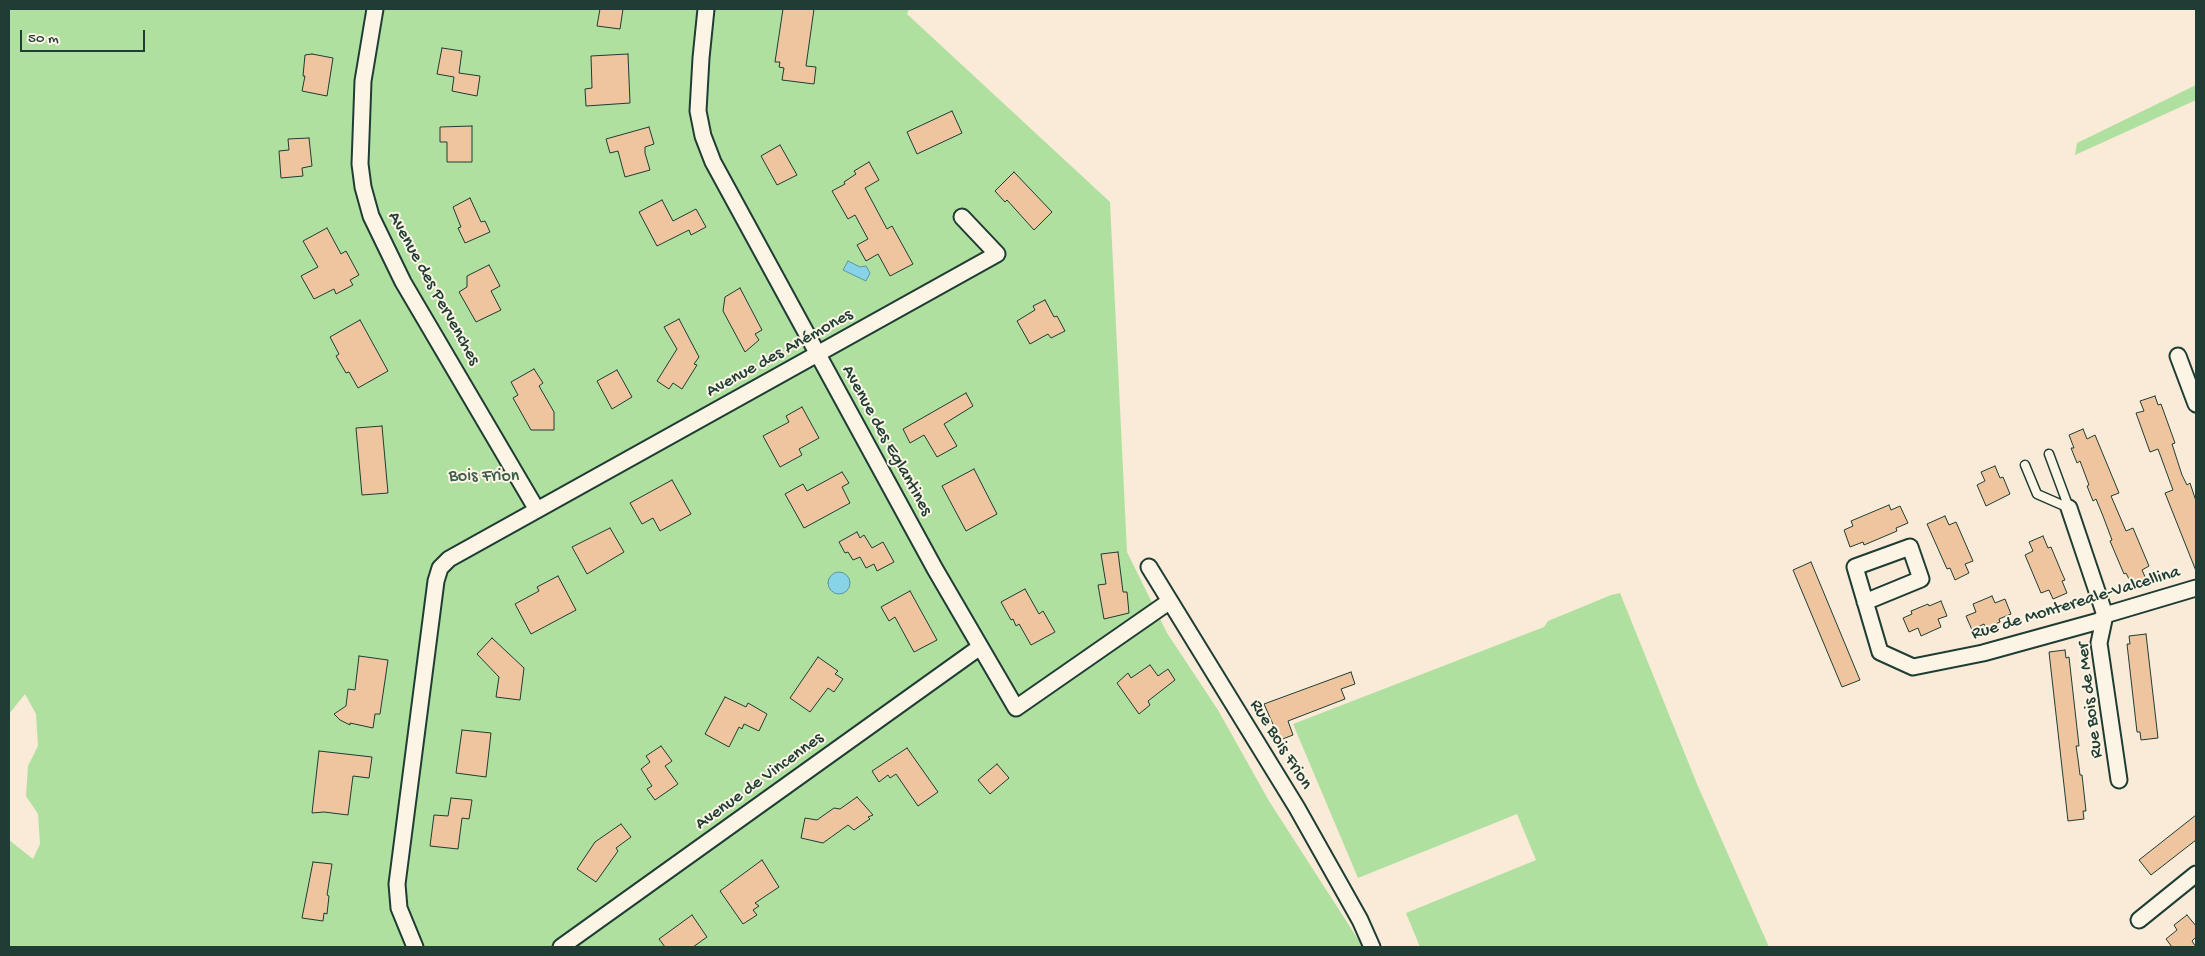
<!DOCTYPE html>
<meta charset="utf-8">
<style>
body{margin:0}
#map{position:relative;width:2205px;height:956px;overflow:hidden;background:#f9ebd7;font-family:"Gochi Hand",sans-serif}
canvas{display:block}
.frame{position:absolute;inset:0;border:10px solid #1f3d34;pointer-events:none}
.scale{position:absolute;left:20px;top:30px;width:125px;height:22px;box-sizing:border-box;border:2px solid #1f3d34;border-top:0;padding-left:6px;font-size:15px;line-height:18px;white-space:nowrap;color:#1f3d34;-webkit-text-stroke:4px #fcf5e5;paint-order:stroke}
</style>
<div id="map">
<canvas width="2205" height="956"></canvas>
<div class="frame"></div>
<div class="scale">50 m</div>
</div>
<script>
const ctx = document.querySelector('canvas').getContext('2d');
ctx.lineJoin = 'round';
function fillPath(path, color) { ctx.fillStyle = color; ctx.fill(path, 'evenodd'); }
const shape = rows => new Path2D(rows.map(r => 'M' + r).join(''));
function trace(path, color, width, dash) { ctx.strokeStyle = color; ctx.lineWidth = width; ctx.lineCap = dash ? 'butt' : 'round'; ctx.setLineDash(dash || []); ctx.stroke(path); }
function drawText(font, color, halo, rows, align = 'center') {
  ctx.font = font + ' "Gochi Hand",sans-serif'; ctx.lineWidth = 4; ctx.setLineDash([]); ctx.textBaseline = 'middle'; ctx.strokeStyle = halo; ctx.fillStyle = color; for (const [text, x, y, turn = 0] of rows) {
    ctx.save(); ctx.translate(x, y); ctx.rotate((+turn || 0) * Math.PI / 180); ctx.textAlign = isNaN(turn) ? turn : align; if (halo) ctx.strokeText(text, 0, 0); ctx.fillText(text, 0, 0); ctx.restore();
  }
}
fillPath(shape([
 [9,9,909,9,907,14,1110,202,1127,552,1167,633,1218,710,1269,801,1363,947,9,947,9,840,33,859,40,844,38,814,26,796,28,766,38,746,36,714,25,694,9,714],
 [2196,85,2196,100,2075,155,2077,143],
 [1620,593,1697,784,1769,947,1420,947,1406,913,1536,860,1517,814,1358,878,1293,724,1544,627,1548,621,1611,595]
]), '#afe0a0');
const water = shape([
 [848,261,860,267,866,266,870,273,866,281,843,270,848,261],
 '828 583a11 11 0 1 1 22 0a11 11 0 1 1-22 0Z'
]);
fillPath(water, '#87d3e7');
trace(water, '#5d979f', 1);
const building = shape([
 [600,9,623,9,620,29,597,26,600,9],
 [783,9,814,9,806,66,816,67,814,84,782,80,784,68,779,67,780,62,775,62,783,9],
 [442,48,462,51,459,73,480,76,477,96,452,91,454,77,437,74,442,48],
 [312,54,333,58,327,96,302,91,305,76,303,76,305,55,312,54],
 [628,54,630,103,586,106,585,89,592,88,591,56,628,54],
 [952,111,962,133,917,154,907,132,952,111],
 [472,126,472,162,447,162,447,142,440,142,440,127,472,126],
 [649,127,654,144,645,147,645,153,650,170,625,177,618,151,610,153,606,139,649,127],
 [309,138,312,166,302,168,303,176,281,178,279,151,289,150,288,139,309,138],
 [780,145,797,175,777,185,761,156,780,145],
 [869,162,879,180,865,188,887,229,892,226,913,264,890,276,878,254,866,261,857,245,868,239,855,215,848,219,832,191,845,184,844,182,856,174,854,171,869,162],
 [1014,172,1052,212,1034,230,1007,200,1005,202,995,191,1014,172],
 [470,198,481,222,485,221,490,232,465,243,458,228,461,227,453,207,470,198],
 [662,200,673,221,696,209,706,227,691,235,689,230,657,246,639,212,662,200],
 [327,228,341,254,346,251,359,275,350,280,353,285,336,294,334,289,314,299,301,276,318,267,303,241,327,228],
 [489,265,500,286,491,291,501,310,476,322,459,292,467,287,467,276,489,265],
 [740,288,762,330,755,334,759,340,745,352,723,311,725,297,740,288],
 [1045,300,1054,317,1057,316,1065,331,1051,338,1048,334,1030,344,1017,321,1035,310,1033,306,1045,300],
 [679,319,699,357,694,364,697,365,682,389,673,383,669,389,657,381,677,349,664,327,679,319],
 [360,320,388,371,358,388,349,372,346,373,336,356,339,354,330,337,360,320],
 [534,369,543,383,539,386,554,412,554,430,531,430,513,398,518,395,511,382,534,369],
 [617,370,632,397,612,409,597,381,617,370],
 [966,393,973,406,944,424,957,446,937,457,924,435,910,443,903,429,966,393],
 [2155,396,2158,405,2161,404,2175,443,2172,444,2182,475,2187,485,2190,483,2196,501,2196,571,2165,493,2173,490,2158,449,2150,452,2136,413,2144,411,2140,401,2155,396],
 [802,407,819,438,799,449,802,455,780,467,763,436,789,422,786,416,802,407],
 [382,426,388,493,362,495,356,428,382,426],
 [2083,429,2087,439,2095,435,2119,493,2111,496,2126,531,2133,528,2149,566,2142,570,2146,579,2132,585,2126,573,2124,574,2110,541,2112,540,2103,516,2096,499,2093,501,2087,486,2089,485,2080,461,2077,463,2071,448,2074,448,2069,435,2083,429],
 [1995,466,2000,478,2003,477,2010,494,1986,506,1977,485,1985,481,1981,472,1995,466],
 [974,469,997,514,966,531,942,486,974,469],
 [842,472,849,483,842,487,850,503,804,528,785,494,803,484,807,491,842,472],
 [672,480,691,514,660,531,653,518,642,524,630,503,672,480],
 [1889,505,1891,510,1900,506,1908,523,1896,528,1897,531,1890,534,1864,545,1863,542,1850,547,1844,530,1853,526,1851,521,1889,505],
 [1945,516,1949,525,1956,522,1973,561,1965,564,1969,573,1955,580,1950,568,1947,569,1927,524,1945,516],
 [610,528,624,552,587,574,572,547,610,528],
 [857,532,860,538,864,535,872,548,883,542,894,562,877,571,874,564,866,568,860,557,853,560,848,552,845,553,839,542,857,532],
 [2043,536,2048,548,2051,547,2061,571,2065,580,2062,581,2067,593,2053,599,2049,590,2041,593,2025,555,2033,551,2029,542,2043,536],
 [1118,552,1123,592,1127,592,1129,613,1104,619,1098,585,1106,584,1101,554,1118,552],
 [1811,562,1860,680,1842,687,1793,570,1811,562],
 [558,576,576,610,531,634,515,604,539,591,537,587,558,576],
 [1025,589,1039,614,1043,611,1055,632,1031,645,1019,624,1016,626,1013,619,1011,620,1001,602,1025,589],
 [910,591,937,640,914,652,895,617,889,621,881,607,910,591],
 [1992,596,1995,603,2005,599,2011,614,1999,619,2000,622,1986,628,1984,624,1972,630,1966,616,1976,612,1973,604,1992,596],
 [1941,601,1947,616,1938,619,1941,627,1921,636,1918,628,1909,632,1903,618,1912,614,1911,611,1928,604,1929,606,1941,601],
 [2146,634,2158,738,2141,740,2140,732,2137,732,2127,644,2130,644,2129,636,2146,634],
 [492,638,524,668,520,700,496,697,499,677,477,654,492,638],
 [2065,650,2066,658,2069,657,2079,746,2076,746,2078,759,2080,775,2082,775,2086,811,2083,811,2084,819,2068,821,2049,652,2065,650],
 [359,656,388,660,380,714,375,714,373,728,350,723,350,725,340,720,334,714,346,706,348,689,355,690,359,656],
 [818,657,838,671,835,674,843,679,834,692,828,688,810,712,790,698,818,657],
 [1150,665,1158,676,1168,669,1175,680,1148,701,1150,705,1139,714,1117,683,1128,673,1131,678,1150,665],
 [1351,672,1355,684,1341,689,1345,699,1288,721,1293,735,1280,740,1264,704,1351,672],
 [725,697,746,707,748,703,767,714,759,731,744,724,742,729,739,727,729,747,705,734,725,697],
 [462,730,491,733,486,777,456,773,462,730],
 [661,746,672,761,665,766,678,784,655,800,647,789,652,786,641,769,650,762,646,756,661,746],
 [907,748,938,792,918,806,896,774,890,778,888,775,879,782,872,771,907,748],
 [319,751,372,757,369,778,353,776,348,815,324,812,312,813,319,751],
 [997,764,1009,778,990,794,978,780,997,764],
 [857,797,873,815,868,817,870,819,854,830,848,825,823,843,801,838,805,818,817,820,834,808,840,809,857,797],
 [451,798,472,800,469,819,462,818,458,849,430,846,434,815,448,816,451,798],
 [2196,815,2196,840,2151,875,2139,860,2196,815],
 [621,824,631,837,616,848,618,851,596,882,577,869,595,842,621,824],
 [762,860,779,887,755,903,759,906,753,910,757,915,743,924,720,891,762,860],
 [313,862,332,864,327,895,329,896,327,914,324,913,323,921,302,918,313,862],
 [692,915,707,937,693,947,665,947,659,939,692,915],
 [2187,915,2196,926,2196,937,2192,941,2196,947,2172,947,2166,939,2177,930,2174,925,2187,915]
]);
fillPath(building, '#efc59f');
trace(building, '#1f3d34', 1);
const lane = shape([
 [2049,454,2069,508],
 [2025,465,2037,494,2069,508]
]);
const street = shape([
 [375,9,363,81,360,164,363,187,371,216,403,282,537,510],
 [706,9,701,58,698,111,703,136,713,162,935,569,1016,708,1170,601],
 [2178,356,2196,404],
 [2069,508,2105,615,2099,643,2119,780],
 [1149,567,1297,808,1360,920,1372,947],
 [1865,602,1921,579,1910,547,1855,567,1880,652,1913,667,1983,653,2099,621,2105,615,2196,588],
 [2139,920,2196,874],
 [415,947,399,908,397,884,436,581,440,568,449,559,997,254,962,217],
 [561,947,980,647]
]);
trace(lane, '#1f3d34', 11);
trace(street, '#1f3d34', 19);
trace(lane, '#fcf5e5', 8);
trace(street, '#fcf5e5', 15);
drawText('18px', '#1f3d34', '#fcf5e5', [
 ["Avenue des Pervenches",433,289,61],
 ["Avenue des Anémones",780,354,-29],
 ["Avenue des Eglantines",886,441,61],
 ["Rue de Montereale-Valcellina",2076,604,-17],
 ["Rue Bois de Mer",2091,700,-97],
 ["Rue Bois Frion",1280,745,58],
 ["Avenue de Vincennes",760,782,-36]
]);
drawText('18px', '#3c5e4a', '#fcf5e5', [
 ["Bois Frion",484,477]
]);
</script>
